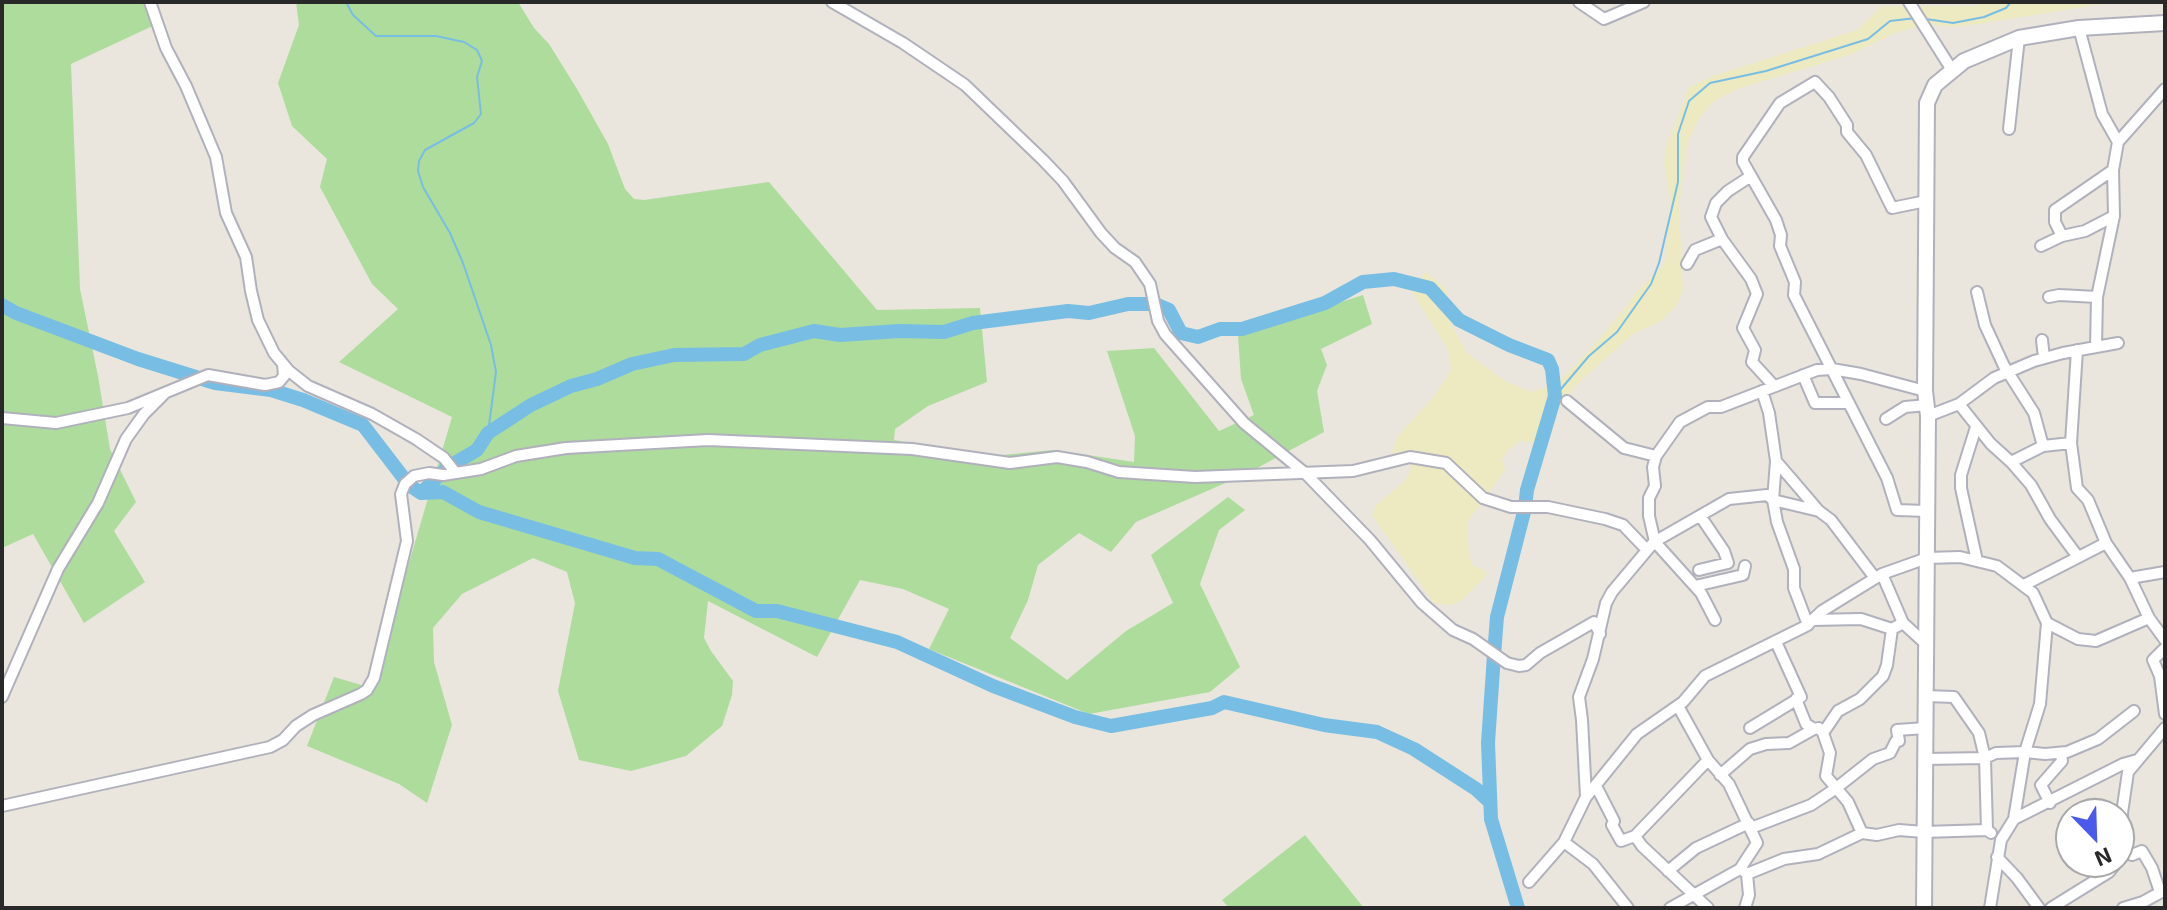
<!DOCTYPE html>
<style>
body{margin:0}
#map{position:relative;width:2167px;height:910px;overflow:hidden;background:#eae6dd;font-family:"Exo 2",sans-serif}
canvas{display:block}
.frame{position:absolute;inset:0;border:4px solid #292929;pointer-events:none}
.north{position:absolute;left:2055px;top:798px;width:80px;height:80px;box-sizing:border-box;background:#fff;border:2px solid #a9a9a9;border-radius:50%;rotate:157deg;font-size:22px;font-weight:700;line-height:32px;text-align:center;color:#292929}
.north::after{content:'';display:block;margin:auto;width:28px;height:36px;background:#4a5aea;clip-path:polygon(50% 0,100% 100%,50% 72%,0 100%)}
</style>
<div id="map">
<canvas width="2167" height="910"></canvas>
<div class="frame"></div>
<div class="north">N</div>
</div>
<script>
const ctx = document.querySelector('canvas').getContext('2d');
ctx.lineJoin = 'round';
function fillPath(path, color) { ctx.fillStyle = color; ctx.fill(path, 'evenodd'); }
const shape = rows => new Path2D(rows.map(r => 'M' + r).join(''));
function trace(path, color, width, dash) { ctx.strokeStyle = color; ctx.lineWidth = width; ctx.lineCap = dash ? 'butt' : 'round'; ctx.setLineDash(dash || []); ctx.stroke(path); }
fillPath(shape([
 [2,2,150,2,159,23,71,64,80,289,98,376,110,449,136,502,114,531,145,582,84,623,33,534,2,548],
 [296,2,518,2,534,28,549,44,577,89,608,144,625,189,634,199,644,200,769,182,877,310,980,308,987,382,928,406,895,429,894,440,992,456,1054,450,1134,462,1135,436,1107,351,1154,348,1219,431,1254,415,1241,379,1238,335,1363,295,1372,324,1321,349,1327,365,1317,391,1324,432,1246,474,1136,522,1111,552,1079,533,1038,565,1028,600,1010,638,1067,680,1126,631,1173,603,1151,555,1228,497,1245,510,1219,530,1200,584,1240,667,1210,692,1089,714,929,649,949,609,903,589,860,580,817,657,708,601,704,638,711,651,733,681,732,695,722,726,686,756,631,771,579,760,558,691,575,603,567,572,533,558,462,594,433,628,434,662,452,725,427,803,399,784,307,746,334,677,372,688,452,417,339,362,398,309,372,284,320,187,327,159,292,126,278,83,299,25],
 [1305,835,1364,908,1229,908,1222,900]
]), '#addc9d');
fillPath(shape([
 [1978,2,2115,2,1978,24,1952,27,1926,24,1895,33,1852,54,1737,89,1713,102,1700,117,1687,143,1679,209,1683,288,1678,304,1661,321,1633,334,1577,384,1533,443,1520,441,1507,451,1502,460,1505,470,1467,523,1469,556,1473,566,1484,570,1487,575,1460,602,1450,605,1434,603,1372,515,1376,505,1403,483,1412,468,1406,460,1392,453,1397,437,1436,394,1451,370,1448,349,1412,292,1425,272,1446,288,1451,325,1467,353,1503,380,1531,392,1557,384,1603,335,1641,287,1664,265,1671,206,1664,163,1666,147,1689,87,1710,77,1857,30,1882,6,1977,6]
]), '#edeac2');
trace(shape([
 [346,2,353,15,376,36,436,36,464,42,477,50,482,61,477,77,481,114,474,123,425,150,419,161,418,171,423,187,450,233,463,263,491,345,496,372,488,433],
 [1926,19,1953,23,1984,17,2006,8,2011,2],
 [1555,396,1589,356,1617,332,1651,284,1659,263,1678,182,1678,134,1689,101,1710,83,1766,71,1868,39,1890,21,1916,18]
]), '#78bee4', 2);
trace(shape([
 [2,305,16,313,138,359,215,383,271,390,303,400,363,425,409,485,421,493,443,492,479,512,635,558,658,559,756,611,777,611,897,642,993,686,1075,717,1111,726,1212,708,1224,702,1324,725,1377,732,1414,749,1476,789,1490,802],
 [421,493,448,467,477,450,488,433,531,405,571,386,597,379,632,364,674,355,744,354,760,345,814,331,840,335,899,331,944,332,973,323,1068,311,1089,313,1128,304,1155,304,1169,310,1181,333,1198,337,1220,329,1242,329,1325,303,1363,282,1394,279,1430,288,1459,320,1509,345,1548,360,1552,369,1555,396,1527,490,1525,508,1497,617,1494,655,1488,743,1491,819,1518,908]
]), '#78bee4', 14);
const street = shape([
 [150,2,166,48,186,86,216,157,226,213,246,257,251,291,258,320,274,353,289,371,308,386,372,414,416,439,444,458,455,472],
 [832,2,903,43,965,85,1043,160,1063,181,1101,233,1115,248,1135,262,1150,284,1158,321,1165,334,1244,423,1306,474,1370,540,1422,603,1453,630,1473,639,1507,663,1519,666,1526,665,1540,653,1594,622,1600,634],
 [1579,2,1604,19,1644,2],
 [1909,2,1952,70],
 [2079,28,2102,114,2118,142],
 [2009,129,2019,38],
 [1751,176,1728,191,1716,203,1711,217,1722,239,1751,279,1757,294,1743,328,1755,350,1752,362,1774,386],
 [1926,201,1892,208,1866,155,1847,132,1847,125,1829,97,1815,82,1780,103,1743,157,1743,162,1776,220,1781,235,1780,246,1795,282,1794,295,1887,478,1897,510,1927,511],
 [2062,236,2055,222,2055,210,2113,170],
 [2041,246,2062,236,2085,231,2114,216],
 [1687,264,1695,250,1722,239],
 [1977,292,1985,325,2004,366,2034,413,2043,446],
 [2049,297,2059,295,2097,297],
 [2042,340,2044,358],
 [2096,347,2097,297,2114,216,2113,170,2118,142,2165,89],
 [2077,350,2071,443,2077,488,2088,500,2106,543,2130,578,2149,618,2165,640],
 [1803,375,1815,403,1847,403],
 [1762,391,1769,413,1776,461,1818,510],
 [1567,401,1624,448,1656,456],
 [1959,404,1991,444,2011,462,2031,485,2050,519,2078,557],
 [1928,416,1959,404,1994,378,2034,361,2063,353,2118,343],
 [2,418,56,423,128,408,208,375,265,385,279,382,284,376,283,364],
 [1886,419,1905,407,1927,405],
 [1976,427,1961,475,1961,488,1977,561],
 [1776,461,1773,500,1777,522,1794,569,1794,588,1808,625],
 [2011,462,2043,446,2071,443],
 [1699,570,1728,563,1724,551,1701,517],
 [1882,574,1903,623,1927,645],
 [2130,578,2165,572],
 [2024,585,2106,543],
 [1695,586,1743,575,1745,566],
 [1715,620,1701,593,1655,542,1649,516,1649,498,1655,486,1653,467,1656,456,1680,422,1708,407,1721,407,1817,370,1832,369,1861,374,1925,391],
 [1812,620,1861,619,1892,629],
 [2165,648,2153,660,2160,676,2165,714],
 [1926,696,1954,697,1979,733,1985,758,1987,830,1991,833],
 [2,697,58,569,98,503,126,439,144,414,165,393],
 [1796,699,1806,724,1814,729,1819,728,1823,733,1830,753,1826,776,1848,802,1862,833],
 [1750,728,1801,697,1776,642],
 [1823,733,1838,711,1860,699,1883,676,1887,665,1892,629,1903,623],
 [1925,759,1985,758,1996,753,2025,752,2045,754,2067,752,2098,739,2134,711],
 [1720,775,1750,749,1766,744,1789,743,1814,729],
 [1596,786,1614,821,1612,825,1621,841,1635,836,1642,846,1708,908],
 [1586,797,1582,720,1579,697,1593,659,1606,603,1612,592,1654,542,1729,499,1767,495,1773,500,1819,511,1831,520,1875,578],
 [2050,803,2041,785,2062,761,2061,753],
 [2,806,270,747,283,740,296,726,313,715,361,694,367,690,374,678,407,541,401,494,405,484,414,476,429,473,443,475,481,469,516,456,566,448,708,440,912,449,1010,463,1057,457,1087,462,1119,472,1195,477,1353,471,1410,457,1446,463,1483,498,1511,507,1548,507,1605,519,1623,525,1646,549],
 [2014,819,2025,752,2040,704,2047,623],
 [1751,828,1811,805,1835,789,1873,759,1890,753,1896,741,1899,741,1897,730,1926,728],
 [1635,836,1708,760],
 [1564,842,1593,864,1628,908],
 [2124,851,2132,855,2142,851,2152,868,2160,892],
 [1997,857,2017,878,2039,908],
 [2119,859,2124,851,2122,813,2128,772,2165,728],
 [1741,869,1747,874,1749,895,1745,908],
 [1668,871,1696,848,1749,823],
 [1747,874,1784,859,1818,854,1862,833,1877,835,1899,830,1924,832,1987,830],
 [1529,882,1564,842,1586,797,1637,734,1683,702,1705,676,1806,626,1822,611,1882,574,1927,558,1960,557,1997,566,2033,593,2047,623,2078,639,2096,641,2149,618],
 [1670,908,1740,869,1757,843,1729,784,1708,760,1678,706],
 [1990,908,2001,840,2014,819,2123,764,2137,760],
 [2051,908,2109,872,2117,862],
 [2123,908,2143,902,2163,891]
]);
const secondary = shape([
 [1924,908,1928,416,1925,391,1927,103,1935,85,1964,61,2019,38,2079,28,2165,23]
]);
trace(street, '#b0b1bc', 14);
trace(secondary, '#b0b1bc', 18);
trace(street, '#fff', 10);
trace(secondary, '#fff', 14);
</script>
